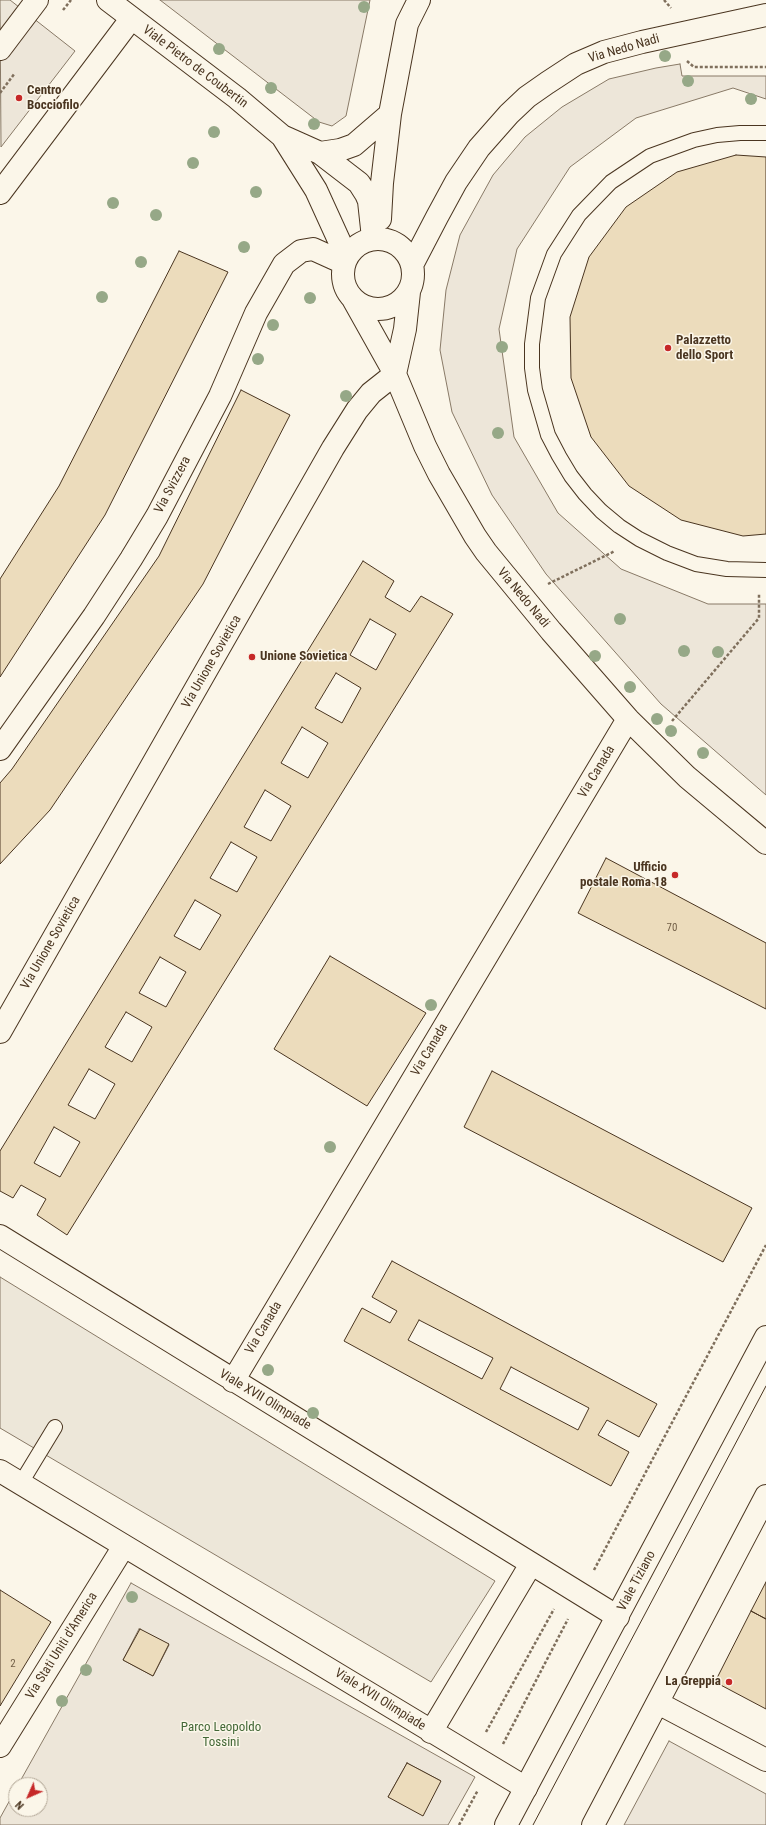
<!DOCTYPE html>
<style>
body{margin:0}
#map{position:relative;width:766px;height:1825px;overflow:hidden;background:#fbf6e9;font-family:"Roboto Condensed",sans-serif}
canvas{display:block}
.north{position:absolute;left:8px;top:1777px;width:40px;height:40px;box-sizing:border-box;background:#fbf6e9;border:1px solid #b4a999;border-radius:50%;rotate:225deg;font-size:11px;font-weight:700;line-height:16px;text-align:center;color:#4a3520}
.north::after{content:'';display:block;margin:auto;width:14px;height:18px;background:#c62828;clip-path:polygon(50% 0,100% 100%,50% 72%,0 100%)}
</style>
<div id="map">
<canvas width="766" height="1825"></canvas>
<div class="north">N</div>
</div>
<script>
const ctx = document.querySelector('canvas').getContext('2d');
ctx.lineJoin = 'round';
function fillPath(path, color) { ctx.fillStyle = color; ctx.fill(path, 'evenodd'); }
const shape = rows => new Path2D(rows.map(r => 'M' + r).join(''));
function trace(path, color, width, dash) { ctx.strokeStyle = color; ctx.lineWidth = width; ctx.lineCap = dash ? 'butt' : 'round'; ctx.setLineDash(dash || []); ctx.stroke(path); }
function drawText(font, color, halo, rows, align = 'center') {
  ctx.font = font + ' "Roboto Condensed",sans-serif'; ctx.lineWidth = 3; ctx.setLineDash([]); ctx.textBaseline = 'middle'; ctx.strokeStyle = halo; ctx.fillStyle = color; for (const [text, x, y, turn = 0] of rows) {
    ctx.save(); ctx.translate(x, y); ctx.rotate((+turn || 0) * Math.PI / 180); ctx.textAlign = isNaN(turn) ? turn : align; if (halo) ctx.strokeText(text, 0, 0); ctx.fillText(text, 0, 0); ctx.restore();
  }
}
const green = shape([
 [0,0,10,0,75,51,1,147,0,0],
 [160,0,370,0,346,116,332,126,319,122,160,0],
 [680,64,682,76,766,76,766,99,733,88,636,118,570,167,517,249,499,329,514,437,558,513,621,569,708,604,766,604,766,795,661,704,546,574,492,495,452,412,440,350,446,290,460,235,493,175,525,137,562,107,609,79,656,68,680,64],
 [131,1583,475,1777,448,1825,0,1825,0,1818,16,1789,16,1809,40,1809,40,1785,18,1785,131,1583],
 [139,1629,169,1645,153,1676,123,1660,139,1629],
 [407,1763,441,1781,388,1797,407,1763],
 [669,1741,766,1794,766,1825,624,1825,669,1741]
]);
fillPath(green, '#ede6d9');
trace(green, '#887966', 1);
const parking = shape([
 [0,1277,495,1581,431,1682,0,1428,0,1277]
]);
fillPath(parking, '#ede7d9');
trace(parking, '#887966', 1);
const building = shape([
 [736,155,766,157,766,534,743,536,681,520,629,486,591,437,571,378,570,317,589,257,626,207,677,172,736,155],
 [179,251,228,272,105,515,0,677,0,579,59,486,179,251],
 [241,390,290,415,203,584,50,810,0,864,0,783,12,769,159,556,241,390],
 [363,561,394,581,385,597,410,612,421,596,453,614,67,1235,37,1215,46,1199,21,1185,13,1198,0,1191,0,1151,363,561],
 [370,619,396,634,376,670,350,655,370,619],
 [336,673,361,688,342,723,315,708,336,673],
 [302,727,328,743,308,778,281,763,302,727],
 [265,790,291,806,271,841,244,827,265,790],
 [231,842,257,857,237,892,210,878,231,842],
 [195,900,221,915,200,950,174,936,195,900],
 [160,957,186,972,166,1007,139,993,160,957],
 [126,1012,152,1027,132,1062,105,1047,126,1012],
 [89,1069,115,1084,95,1119,68,1105,89,1069],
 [54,1127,80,1142,60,1177,34,1163,54,1127],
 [606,858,766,943,766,1009,578,913,606,858],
 [330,956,426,1013,367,1106,274,1049,330,956],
 [492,1071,752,1208,723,1262,464,1127,492,1071],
 [392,1261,657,1404,639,1437,607,1420,598,1435,629,1452,611,1486,344,1341,362,1308,390,1323,397,1311,372,1297,392,1261],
 [419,1320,493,1358,482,1379,408,1340,419,1320],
 [511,1367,589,1408,578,1430,500,1389,511,1367],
 [766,1582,766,1619,751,1611,766,1582],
 [0,1590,51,1622,0,1706,0,1590],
 [751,1611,766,1619,766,1709,715,1682,751,1611],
 [140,1629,169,1644,153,1676,123,1660,140,1629],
 [407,1763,441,1781,423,1816,388,1797,407,1763]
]);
fillPath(building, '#ecdcbc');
trace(building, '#4a3520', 1);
const service = shape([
 [766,133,740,133,717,135,694,140,650,156,611,182,579,215,554,254,538,298,532,344,532,368,535,390,548,435,559,456,571,476,585,494,601,511,619,526,639,539,667,553,696,564,727,569,766,570],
 [21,1483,55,1427]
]);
const minor = shape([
 [108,0,237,98,282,136,320,153,359,183,366,194,369,201,373,238],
 [282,136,316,190,347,258],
 [320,153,340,150,354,145,390,114],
 [0,193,131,19],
 [380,219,382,183,390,114,407,24,419,0],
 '343 274a35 35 0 1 1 70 0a35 35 0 1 1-70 0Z',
 [412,265,437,217,456,182,479,148,509,114,527,97,547,83,576,64,604,52,642,42,766,15],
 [353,299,395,374,425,446,439,474,475,536,486,552,551,631,628,719,687,777,766,843],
 [0,749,94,616,131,559,157,516,220,396,256,313,284,264,301,251,313,249,344,263],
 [0,1032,333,448,357,410,371,393,395,374,405,329,409,292],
 [0,1236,618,1617],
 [233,1381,628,719],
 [0,1471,526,1788],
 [658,1703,766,1760],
 [431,1732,531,1564],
 [0,1746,124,1546],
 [593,1825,766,1496]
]);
const tertiary = shape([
 [506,1825,766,1337]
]);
const primary = shape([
 [0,49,37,0]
]);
trace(service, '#4a3520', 16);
trace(minor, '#4a3520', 24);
trace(tertiary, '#4a3520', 24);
trace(primary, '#4a3520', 24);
trace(shape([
 [664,0,671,8],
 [63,10,71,0],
 [687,61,694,67,766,67],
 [0,93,15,73],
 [548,584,615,551],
 [672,721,759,618,759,593],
 [594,1570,766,1245],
 [486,1732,554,1609],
 [503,1744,568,1619],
 [459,1825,478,1790]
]), '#7f6f5c', 2.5, [3, 2]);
trace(service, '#fbf6e9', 14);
trace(minor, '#fbf6e9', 22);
trace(tertiary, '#fbf6e9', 22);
trace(primary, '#fbf6e9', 22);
trace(shape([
 [533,1825,766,1386]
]), '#4a3520', 1);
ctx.fillStyle = '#96a887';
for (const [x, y] of [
 [364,7],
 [219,49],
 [665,56],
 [688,81],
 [271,88],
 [751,99],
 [314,124],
 [214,132],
 [193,163],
 [256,192],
 [113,203],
 [156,215],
 [244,247],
 [141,262],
 [102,297],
 [310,298],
 [273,325],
 [502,347],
 [258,359],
 [346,396],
 [498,433],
 [620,619],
 [684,651],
 [718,652],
 [595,656],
 [630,687],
 [657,719],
 [671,731],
 [703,753],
 [431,1005],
 [330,1147],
 [268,1370],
 [313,1413],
 [132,1597],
 [86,1670],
 [62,1701]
]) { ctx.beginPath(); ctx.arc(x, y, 6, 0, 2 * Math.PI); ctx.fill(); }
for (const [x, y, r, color] of [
 [19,98,4,"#c62828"],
 [668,348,4,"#c62828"],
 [252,657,4,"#c62828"],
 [675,875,4,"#c62828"],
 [729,1682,4,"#c62828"]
]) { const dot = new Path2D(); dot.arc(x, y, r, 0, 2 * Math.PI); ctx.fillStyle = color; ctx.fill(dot); trace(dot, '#fbf6e9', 1.5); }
drawText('11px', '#725f47', null, [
 ["70",672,928],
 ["2",13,1664]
]);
drawText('13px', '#4a3520', '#fbf6e9', [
 ["Via Nedo Nadi",624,49,-16],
 ["Viale Pietro de Coubertin",195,67,37],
 ["Via Svizzera",173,485,-62],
 ["Via Nedo Nadi",523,598,50],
 ["Via Unione Sovietica",212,662,-60],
 ["Via Canada",597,772,-59],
 ["Via Unione Sovietica",51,943,-60],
 ["Via Canada",430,1050,-59],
 ["Via Canada",264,1328,-59],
 ["Viale XVII Olimpiade",265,1400,31],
 ["Viale Tiziano",637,1581,-62],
 ["Via Stati Uniti d'America",62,1646,-58],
 ["Viale XVII Olimpiade",380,1700,32]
]);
drawText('bold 13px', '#4a3520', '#fbf6e9', [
 ["Centro",27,91],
 ["Bocciofilo",27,106],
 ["Palazzetto",676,341],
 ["dello Sport",676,356],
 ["Unione Sovietica",260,657],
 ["Ufficio",667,868,"right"],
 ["postale Roma 18",667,883,"right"],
 ["La Greppia",721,1682,"right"]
], 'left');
drawText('13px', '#436837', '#fbf6e9', [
 ["Parco Leopoldo",221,1728],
 ["Tossini",221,1743]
]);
</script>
